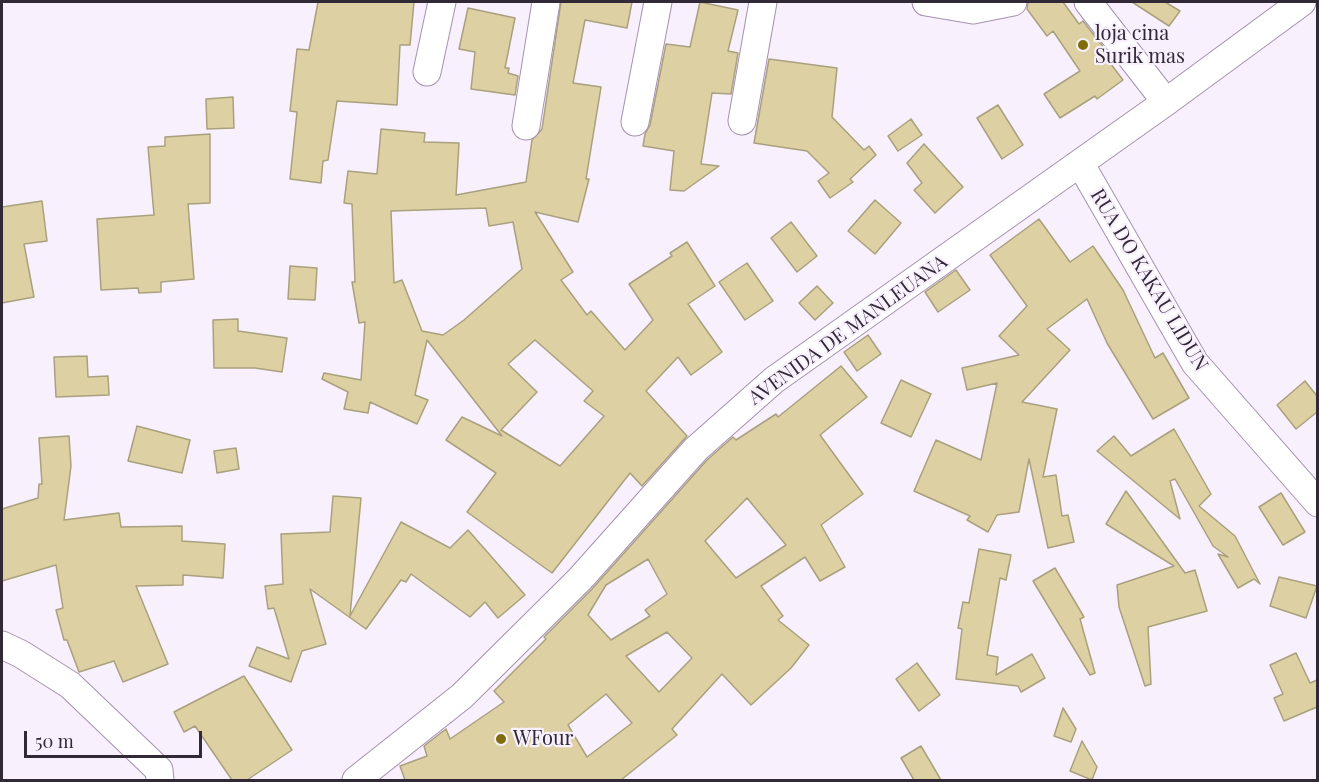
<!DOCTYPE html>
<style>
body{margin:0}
#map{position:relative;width:1319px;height:782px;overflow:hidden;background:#f9f0fd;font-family:"Playfair Display",serif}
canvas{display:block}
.frame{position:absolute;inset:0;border:3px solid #312935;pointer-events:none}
.scale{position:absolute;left:24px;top:731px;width:178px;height:27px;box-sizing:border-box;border:3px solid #312935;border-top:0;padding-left:8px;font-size:18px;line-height:21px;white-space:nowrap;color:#312935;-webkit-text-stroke:4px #f9f0fd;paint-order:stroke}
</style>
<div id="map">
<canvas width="1319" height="782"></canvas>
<div class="frame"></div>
<div class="scale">50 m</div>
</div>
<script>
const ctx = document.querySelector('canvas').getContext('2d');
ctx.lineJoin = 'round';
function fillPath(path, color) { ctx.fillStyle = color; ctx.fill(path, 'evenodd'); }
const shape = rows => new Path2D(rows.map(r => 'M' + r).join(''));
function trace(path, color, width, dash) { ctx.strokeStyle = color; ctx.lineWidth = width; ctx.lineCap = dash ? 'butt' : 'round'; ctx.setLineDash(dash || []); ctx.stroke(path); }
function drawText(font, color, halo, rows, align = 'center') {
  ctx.font = font + ' "Playfair Display",serif'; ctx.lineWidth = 4.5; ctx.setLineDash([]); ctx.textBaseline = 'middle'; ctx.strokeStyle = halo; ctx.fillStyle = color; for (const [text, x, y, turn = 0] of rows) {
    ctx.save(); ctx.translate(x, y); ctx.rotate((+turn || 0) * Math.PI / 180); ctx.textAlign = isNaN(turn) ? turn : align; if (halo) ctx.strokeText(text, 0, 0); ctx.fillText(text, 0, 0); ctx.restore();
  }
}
const building = shape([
 [318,2,414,2,410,45,400,45,397,105,337,101,328,160,323,161,321,183,290,179,297,112,290,111,297,49,309,50,318,2],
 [561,2,632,2,627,28,585,20,573,83,601,87,586,179,589,179,578,222,535,212,573,272,561,280,587,315,591,311,625,350,653,320,629,284,672,256,670,253,687,242,715,286,688,304,722,352,691,375,678,357,646,391,687,436,642,486,630,473,552,573,467,512,496,473,446,440,462,417,502,436,427,340,415,395,428,400,417,424,370,402,368,413,344,409,348,392,322,379,324,373,361,380,365,322,359,323,352,282,355,282,352,204,344,203,348,171,377,174,381,129,425,133,424,142,459,143,456,195,526,182,532,140,542,129,561,2],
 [486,208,489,226,513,222,522,269,464,320,443,335,422,331,402,280,394,283,391,211,486,208],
 [535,340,593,391,584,401,604,416,560,466,501,430,537,392,508,364,535,340],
 [700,2,738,10,728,51,738,53,731,94,712,93,701,164,719,166,684,191,670,190,674,151,643,146,645,134,650,125,666,44,690,47,700,2],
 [1028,2,1063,2,1079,24,1083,21,1108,53,1104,55,1123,80,1097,99,1095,96,1060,118,1044,94,1080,71,1053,31,1047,36,1027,9,1028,2],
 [1132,2,1165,2,1180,11,1169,26,1132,2],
 [468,8,515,18,505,68,509,68,508,73,518,76,515,95,471,89,475,52,459,49,468,8],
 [769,59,837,68,832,117,864,150,869,146,876,155,850,179,853,182,830,198,818,181,829,173,807,151,754,143,769,59],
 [233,97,234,128,207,129,206,99,233,97],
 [998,105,1023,145,1002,159,977,118,998,105],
 [911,119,922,135,898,151,888,136,911,119],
 [210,134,210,203,188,204,194,279,161,282,161,292,139,293,138,288,101,290,97,219,154,215,148,147,165,146,165,137,210,134],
 [924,144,963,187,935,213,914,190,922,183,907,163,924,144],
 [875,200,901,223,875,254,848,231,875,200],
 [42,201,47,241,24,244,34,297,2,303,2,207,42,201],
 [1039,219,1070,262,1093,246,1123,290,1155,358,1163,353,1189,398,1153,419,1107,343,1087,299,1047,329,1070,350,1022,402,1057,409,1043,477,1056,475,1062,516,1068,515,1074,542,1048,548,1029,459,1019,512,997,515,988,532,967,520,970,516,914,491,936,440,981,460,997,383,967,390,962,368,1019,355,999,336,1027,306,990,255,1039,219],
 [791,222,817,256,797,272,771,238,791,222],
 [747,263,773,301,745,320,719,282,747,263],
 [290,266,317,268,315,300,288,299,290,266],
 [956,270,970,290,938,312,925,292,956,270],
 [817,286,833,303,815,320,799,303,817,286],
 [238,319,238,331,287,338,282,372,255,368,214,368,213,320,238,319],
 [868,335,881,354,857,371,844,352,868,335],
 [87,356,88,377,108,376,109,395,56,397,54,357,87,356],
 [841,366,867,397,820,435,863,494,821,525,845,567,820,581,805,557,761,586,783,616,778,620,809,645,791,668,751,705,722,674,672,729,677,735,621,780,405,780,400,766,427,756,424,746,446,729,450,739,504,702,494,691,546,639,544,637,592,589,707,460,733,437,736,440,776,414,778,417,841,366],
 [747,498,786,545,736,578,705,541,747,498],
 [648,559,667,594,645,610,650,616,611,640,588,615,606,585,648,559],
 [667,632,692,658,659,692,626,656,667,632],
 [606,694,632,723,587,757,568,725,606,694],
 [901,380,931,394,911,437,881,423,901,380],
 [1305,381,1317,396,1317,412,1296,429,1277,405,1305,381],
 [137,426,190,440,182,473,128,461,137,426],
 [1174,429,1211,494,1199,506,1235,536,1260,584,1254,579,1238,588,1218,554,1228,557,1213,546,1175,479,1170,481,1180,519,1097,451,1114,436,1131,456,1174,429],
 [69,436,71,466,64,520,119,513,121,527,182,526,182,541,225,544,223,578,183,575,183,585,136,586,168,664,123,682,114,661,79,672,67,640,64,640,56,610,63,608,56,565,2,581,2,509,38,498,39,484,42,484,39,438,69,436],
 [236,448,239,469,217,473,214,451,236,448],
 [1126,491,1185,573,1195,570,1207,611,1148,627,1151,684,1145,686,1119,607,1117,585,1174,566,1106,524,1126,491],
 [1281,493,1305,532,1283,545,1259,507,1281,493],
 [333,496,361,498,350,616,401,522,450,548,468,530,525,595,498,618,485,602,470,617,411,574,406,582,401,580,366,629,310,589,326,644,302,651,291,682,249,666,257,647,289,659,274,608,268,609,265,586,283,584,281,534,330,532,333,496],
 [979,549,1011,555,1006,580,1000,578,987,655,998,657,996,675,1032,654,1045,678,1021,692,1018,686,956,679,962,629,958,628,963,602,969,603,979,549],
 [1055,568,1084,617,1080,619,1095,673,1090,675,1033,581,1055,568],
 [1279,577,1317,586,1306,618,1270,606,1279,577],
 [1296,653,1310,683,1317,680,1317,707,1284,721,1274,698,1283,694,1270,665,1296,653],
 [917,663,940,695,919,711,896,679,917,663],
 [244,676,292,750,247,780,232,780,195,726,184,732,174,712,244,676],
 [1063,708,1076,729,1071,742,1054,736,1063,708],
 [1082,741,1097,767,1092,780,1070,771,1082,741],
 [921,746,941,780,914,780,901,758,921,746]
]);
fillPath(building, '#ddd1a3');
trace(building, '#a9a07e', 1.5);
const minor = shape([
 [926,2,973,10,1013,2],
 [1088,2,1166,102],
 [427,72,442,2],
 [742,121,763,2],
 [635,122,658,2],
 [526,126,546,2],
 [1080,163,1195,363,1318,503],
 [2,645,21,654,70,685,159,770,160,780],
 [356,780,462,696,580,579,696,449,774,380,1166,102,1302,2]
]);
trace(minor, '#a591ae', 29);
trace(minor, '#fff', 27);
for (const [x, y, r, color] of [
 [1083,45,6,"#816d08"],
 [501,739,6,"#816d08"]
]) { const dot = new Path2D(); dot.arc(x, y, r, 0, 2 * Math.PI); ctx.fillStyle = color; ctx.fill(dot); trace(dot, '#f9f0fd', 2); }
drawText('20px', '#312935', '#f9f0fd', [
 ["loja cina",1095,34],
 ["Surik mas",1095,57],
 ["WFour",513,739]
], 'left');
drawText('20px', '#312935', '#f9f0fd', [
 ["RUA DO KAKAU LIDUN",1149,280,59],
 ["AVENIDA DE MANLEUANA",848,330,-36]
]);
</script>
